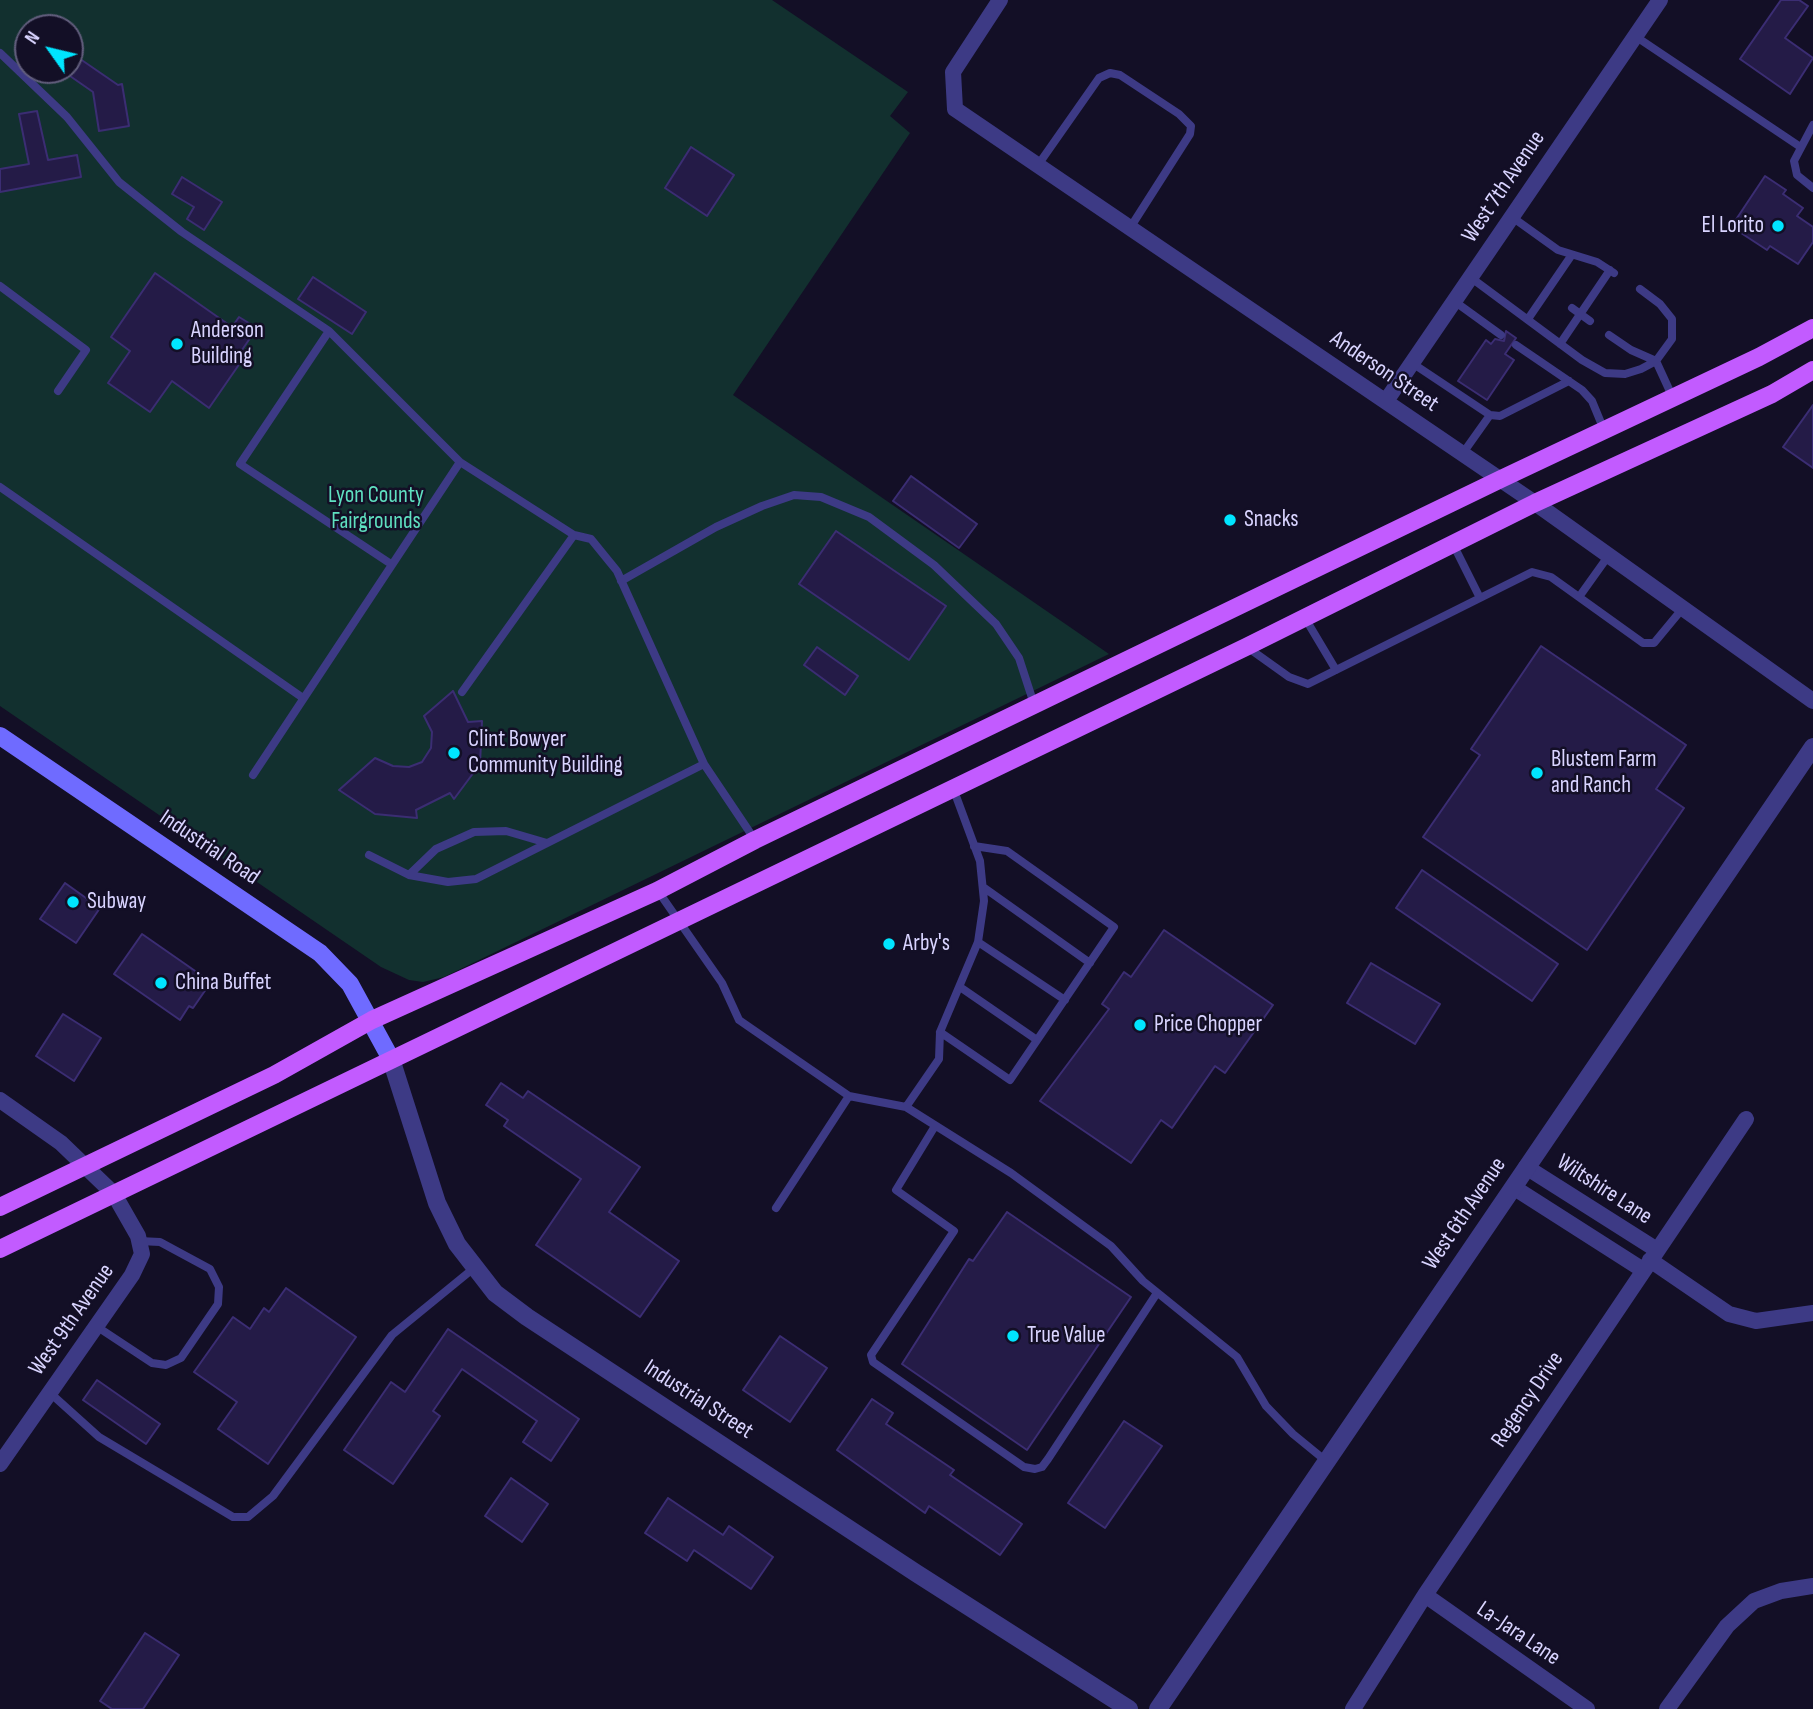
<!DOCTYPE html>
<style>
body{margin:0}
#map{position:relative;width:1813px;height:1709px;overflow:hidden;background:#130f26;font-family:"Sofia Sans Condensed",sans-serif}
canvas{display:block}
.north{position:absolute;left:14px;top:14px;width:70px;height:70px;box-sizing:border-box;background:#130f26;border:2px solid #625e7d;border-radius:50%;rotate:304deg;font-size:19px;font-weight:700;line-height:28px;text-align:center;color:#d9d4ff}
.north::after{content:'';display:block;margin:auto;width:24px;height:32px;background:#00e5ff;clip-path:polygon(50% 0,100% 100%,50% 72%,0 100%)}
</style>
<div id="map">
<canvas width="1813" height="1709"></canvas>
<div class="north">N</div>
</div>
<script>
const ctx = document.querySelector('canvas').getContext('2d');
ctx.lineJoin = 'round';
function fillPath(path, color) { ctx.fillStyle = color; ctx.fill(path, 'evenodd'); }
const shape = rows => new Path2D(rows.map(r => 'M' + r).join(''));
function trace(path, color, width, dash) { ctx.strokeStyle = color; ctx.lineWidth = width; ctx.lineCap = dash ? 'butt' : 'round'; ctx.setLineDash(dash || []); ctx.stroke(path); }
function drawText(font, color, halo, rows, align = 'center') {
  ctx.font = font + ' "Sofia Sans Condensed",sans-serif'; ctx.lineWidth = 5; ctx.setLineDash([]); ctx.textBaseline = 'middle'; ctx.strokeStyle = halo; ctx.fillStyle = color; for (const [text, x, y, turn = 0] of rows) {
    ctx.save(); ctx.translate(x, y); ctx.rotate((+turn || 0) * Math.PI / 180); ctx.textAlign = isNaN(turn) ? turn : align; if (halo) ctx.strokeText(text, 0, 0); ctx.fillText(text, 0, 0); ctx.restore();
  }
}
fillPath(shape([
 [0,0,772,0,908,92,890,116,910,133,733,395,1109,654,444,977,423,982,409,980,381,967,0,706],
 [28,28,70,28,70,70,28,70]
]), '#12302f');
const building = shape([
 [1781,0,1799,0,1808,6,1785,38,1813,58,1790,94,1740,59,1781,0],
 [70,52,118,85,122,84,129,126,99,131,93,92,70,76,70,52],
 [37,111,48,160,77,155,81,177,0,192,0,169,29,164,19,114,37,111],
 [691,147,734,175,707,216,665,188,691,147],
 [1765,176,1786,190,1783,194,1803,208,1797,216,1813,227,1813,242,1798,264,1770,246,1767,250,1738,231,1742,226,1735,221,1765,176],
 [182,177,222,202,204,230,187,219,194,207,172,194,182,177],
 [155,273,232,327,239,317,257,328,242,350,247,353,209,408,172,381,150,412,108,383,130,351,111,337,155,273],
 [313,277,366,312,352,334,298,299,313,277],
 [1506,331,1516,338,1505,354,1514,360,1487,400,1458,381,1486,340,1491,344,1495,339,1504,341,1506,331],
 [1813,405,1813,468,1783,447,1813,405],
 [911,476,977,524,959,548,893,501,911,476],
 [836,531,946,606,909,660,799,584,836,531],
 [1541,646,1686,745,1656,789,1684,808,1587,950,1423,837,1480,755,1471,749,1541,646],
 [817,647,858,676,845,695,804,665,817,647],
 [453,691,468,722,482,721,480,764,454,799,450,793,416,810,417,818,375,814,339,790,375,758,393,766,409,767,422,762,431,748,432,732,424,716,453,691],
 [1422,870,1558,964,1532,1001,1396,908,1422,870],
 [65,883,100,908,76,943,40,919,65,883],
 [1164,930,1273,1005,1225,1073,1215,1066,1172,1128,1161,1120,1131,1163,1040,1101,1109,1009,1102,1004,1124,972,1131,977,1164,930],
 [142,934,211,982,193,1008,189,1006,180,1020,114,974,142,934],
 [1371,963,1440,1004,1415,1044,1347,1003,1371,963],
 [63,1014,101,1038,74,1081,36,1056,63,1014],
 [501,1083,523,1098,528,1091,640,1167,609,1212,679,1261,640,1317,536,1245,581,1179,504,1126,508,1120,486,1105,501,1083],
 [1007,1212,1131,1297,1027,1450,902,1364,969,1259,973,1261,1007,1212],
 [286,1288,356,1337,268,1464,218,1429,237,1402,194,1372,233,1317,250,1329,264,1308,269,1312,286,1288],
 [448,1329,579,1419,551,1461,523,1442,537,1421,462,1369,433,1411,440,1416,393,1484,344,1450,391,1382,405,1392,448,1329],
 [780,1336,827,1368,790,1422,743,1390,780,1336],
 [97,1380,160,1424,146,1444,83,1400,97,1380],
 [872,1399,893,1413,886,1424,954,1470,950,1475,1022,1524,1000,1555,929,1506,925,1513,837,1450,872,1399],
 [1124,1421,1162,1446,1105,1528,1068,1503,1124,1421],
 [511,1478,548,1504,522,1542,485,1516,511,1478],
 [668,1498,723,1535,729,1526,773,1557,751,1589,694,1550,687,1561,645,1533,668,1498],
 [145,1633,179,1655,143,1709,112,1709,100,1701,145,1633]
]);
fillPath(building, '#241b47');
trace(building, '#3b2d73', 2);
trace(shape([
 [1635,36,1799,146],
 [0,53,67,117,119,182,182,232,329,331,460,462,574,535,591,539,617,571,704,764,755,840],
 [1813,125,1794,161,1797,175,1813,188],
 [1038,165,1099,78,1110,73,1120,75,1179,114,1191,126,1190,134,1130,228],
 [1512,217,1558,250,1597,262,1614,273],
 [1470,277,1582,360,1605,373,1625,374,1641,369,1656,361,1672,339,1672,319,1660,304,1640,289],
 [0,286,86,350,58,391],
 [1454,301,1501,335],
 [1572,308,1590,321],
 [1528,319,1571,256],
 [329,331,240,464,391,564],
 [1609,335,1631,350,1656,361,1673,398],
 [1560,344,1610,270],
 [1516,345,1582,390,1592,401,1604,430],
 [1412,363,1490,415,1500,416,1569,381],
 [1463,453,1490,415],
 [0,487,303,698],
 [1453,544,1479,596],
 [621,581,716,527,762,506,794,495,821,497,869,517,934,565,996,624,1019,658,1034,704],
 [1579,597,1609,555],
 [1305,618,1336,670],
 [1247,647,1289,677,1308,684,1532,572,1551,577,1643,643,1654,643,1683,608],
 [462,692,574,535],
 [253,775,460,462],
 [369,855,409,875,448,882,476,879,704,764],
 [409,875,436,849,474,832,506,831,547,843],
 [983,887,1090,963],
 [658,891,722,983,739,1020,849,1096,776,1208],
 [978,942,1065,1000],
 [960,987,1037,1040],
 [940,1032,1010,1080,1114,927,1007,851,974,846],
 [849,1096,906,1107,1011,1173,1111,1246,1143,1281,1237,1357,1266,1406,1293,1434,1326,1461],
 [906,1107,939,1059,940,1032,978,942,984,901,980,861,953,788],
 [935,1126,896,1190,954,1231,871,1355,873,1362,1024,1467,1035,1469,1042,1467,1048,1459,1157,1293],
 [96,1326,152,1363,166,1365,181,1358,218,1304,219,1287,210,1269,160,1242,139,1241],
 [49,1392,99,1437,233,1517,248,1517,273,1496,392,1335,474,1268]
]), '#3d3a85', 8);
trace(shape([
 [1000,0,953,72,955,109,1535,503,1813,701],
 [1386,401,1660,0],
 [0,1100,61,1143,114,1194,138,1236,142,1254,132,1275,0,1464],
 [1526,1167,1657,1250],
 [1513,1187,1643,1270],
 [1650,1260,1729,1314,1756,1321,1813,1313],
 [1425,1595,1587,1709],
 [1353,1709,1425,1595,1746,1119],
 [1667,1709,1727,1626,1754,1601,1781,1591,1813,1586]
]), '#3d3a85', 16);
trace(shape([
 [391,1059,437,1203,457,1244,495,1293,527,1317,916,1573,1129,1709],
 [1158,1709,1813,747]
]), '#3d3a85', 18);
trace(shape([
 [0,736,320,953,350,984,391,1059]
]), '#6f6bff', 18);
trace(shape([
 [0,1207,274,1075,372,1020,657,891,755,840,1501,479,1759,357,1813,328],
 [0,1249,1246,647,1535,503,1772,394,1813,370]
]), '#c25bff', 18);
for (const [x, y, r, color] of [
 [1778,226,7,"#00e5ff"],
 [177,344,7,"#00e5ff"],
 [1230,520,7,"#00e5ff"],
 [454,753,7,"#00e5ff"],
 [1537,773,7,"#00e5ff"],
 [73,902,7,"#00e5ff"],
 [889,944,7,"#00e5ff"],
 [161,983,7,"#00e5ff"],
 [1140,1025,7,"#00e5ff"],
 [1013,1336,7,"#00e5ff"]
]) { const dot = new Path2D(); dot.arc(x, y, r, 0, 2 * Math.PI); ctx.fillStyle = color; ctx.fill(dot); trace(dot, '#130f26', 2.5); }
drawText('23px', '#d9d4ff', '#130f26', [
 ["West 7th Avenue",1504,187,-56],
 ["Anderson Street",1384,372,34],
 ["Industrial Road",209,848,34],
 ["Wiltshire Lane",1604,1190,33],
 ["West 6th Avenue",1465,1214,-56],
 ["West 9th Avenue",72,1320,-55],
 ["Industrial Street",698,1400,33],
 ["Regency Drive",1528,1400,-56],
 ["La-Jara Lane",1518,1634,34]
]);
drawText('23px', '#d9d4ff', '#130f26', [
 ["El Lorito",1764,226,"right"],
 ["Anderson",191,331],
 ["Building",191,357],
 ["Snacks",1244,520],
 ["Clint Bowyer",468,740],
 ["Community Building",468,766],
 ["Blustem Farm",1551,760],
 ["and Ranch",1551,786],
 ["Subway",87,902],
 ["Arby's",903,944],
 ["China Buffet",175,983],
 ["Price Chopper",1154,1025],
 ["True Value",1027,1336]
], 'left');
drawText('23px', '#5fe0c0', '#130f26', [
 ["Lyon County",376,496],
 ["Fairgrounds",376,522]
]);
</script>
